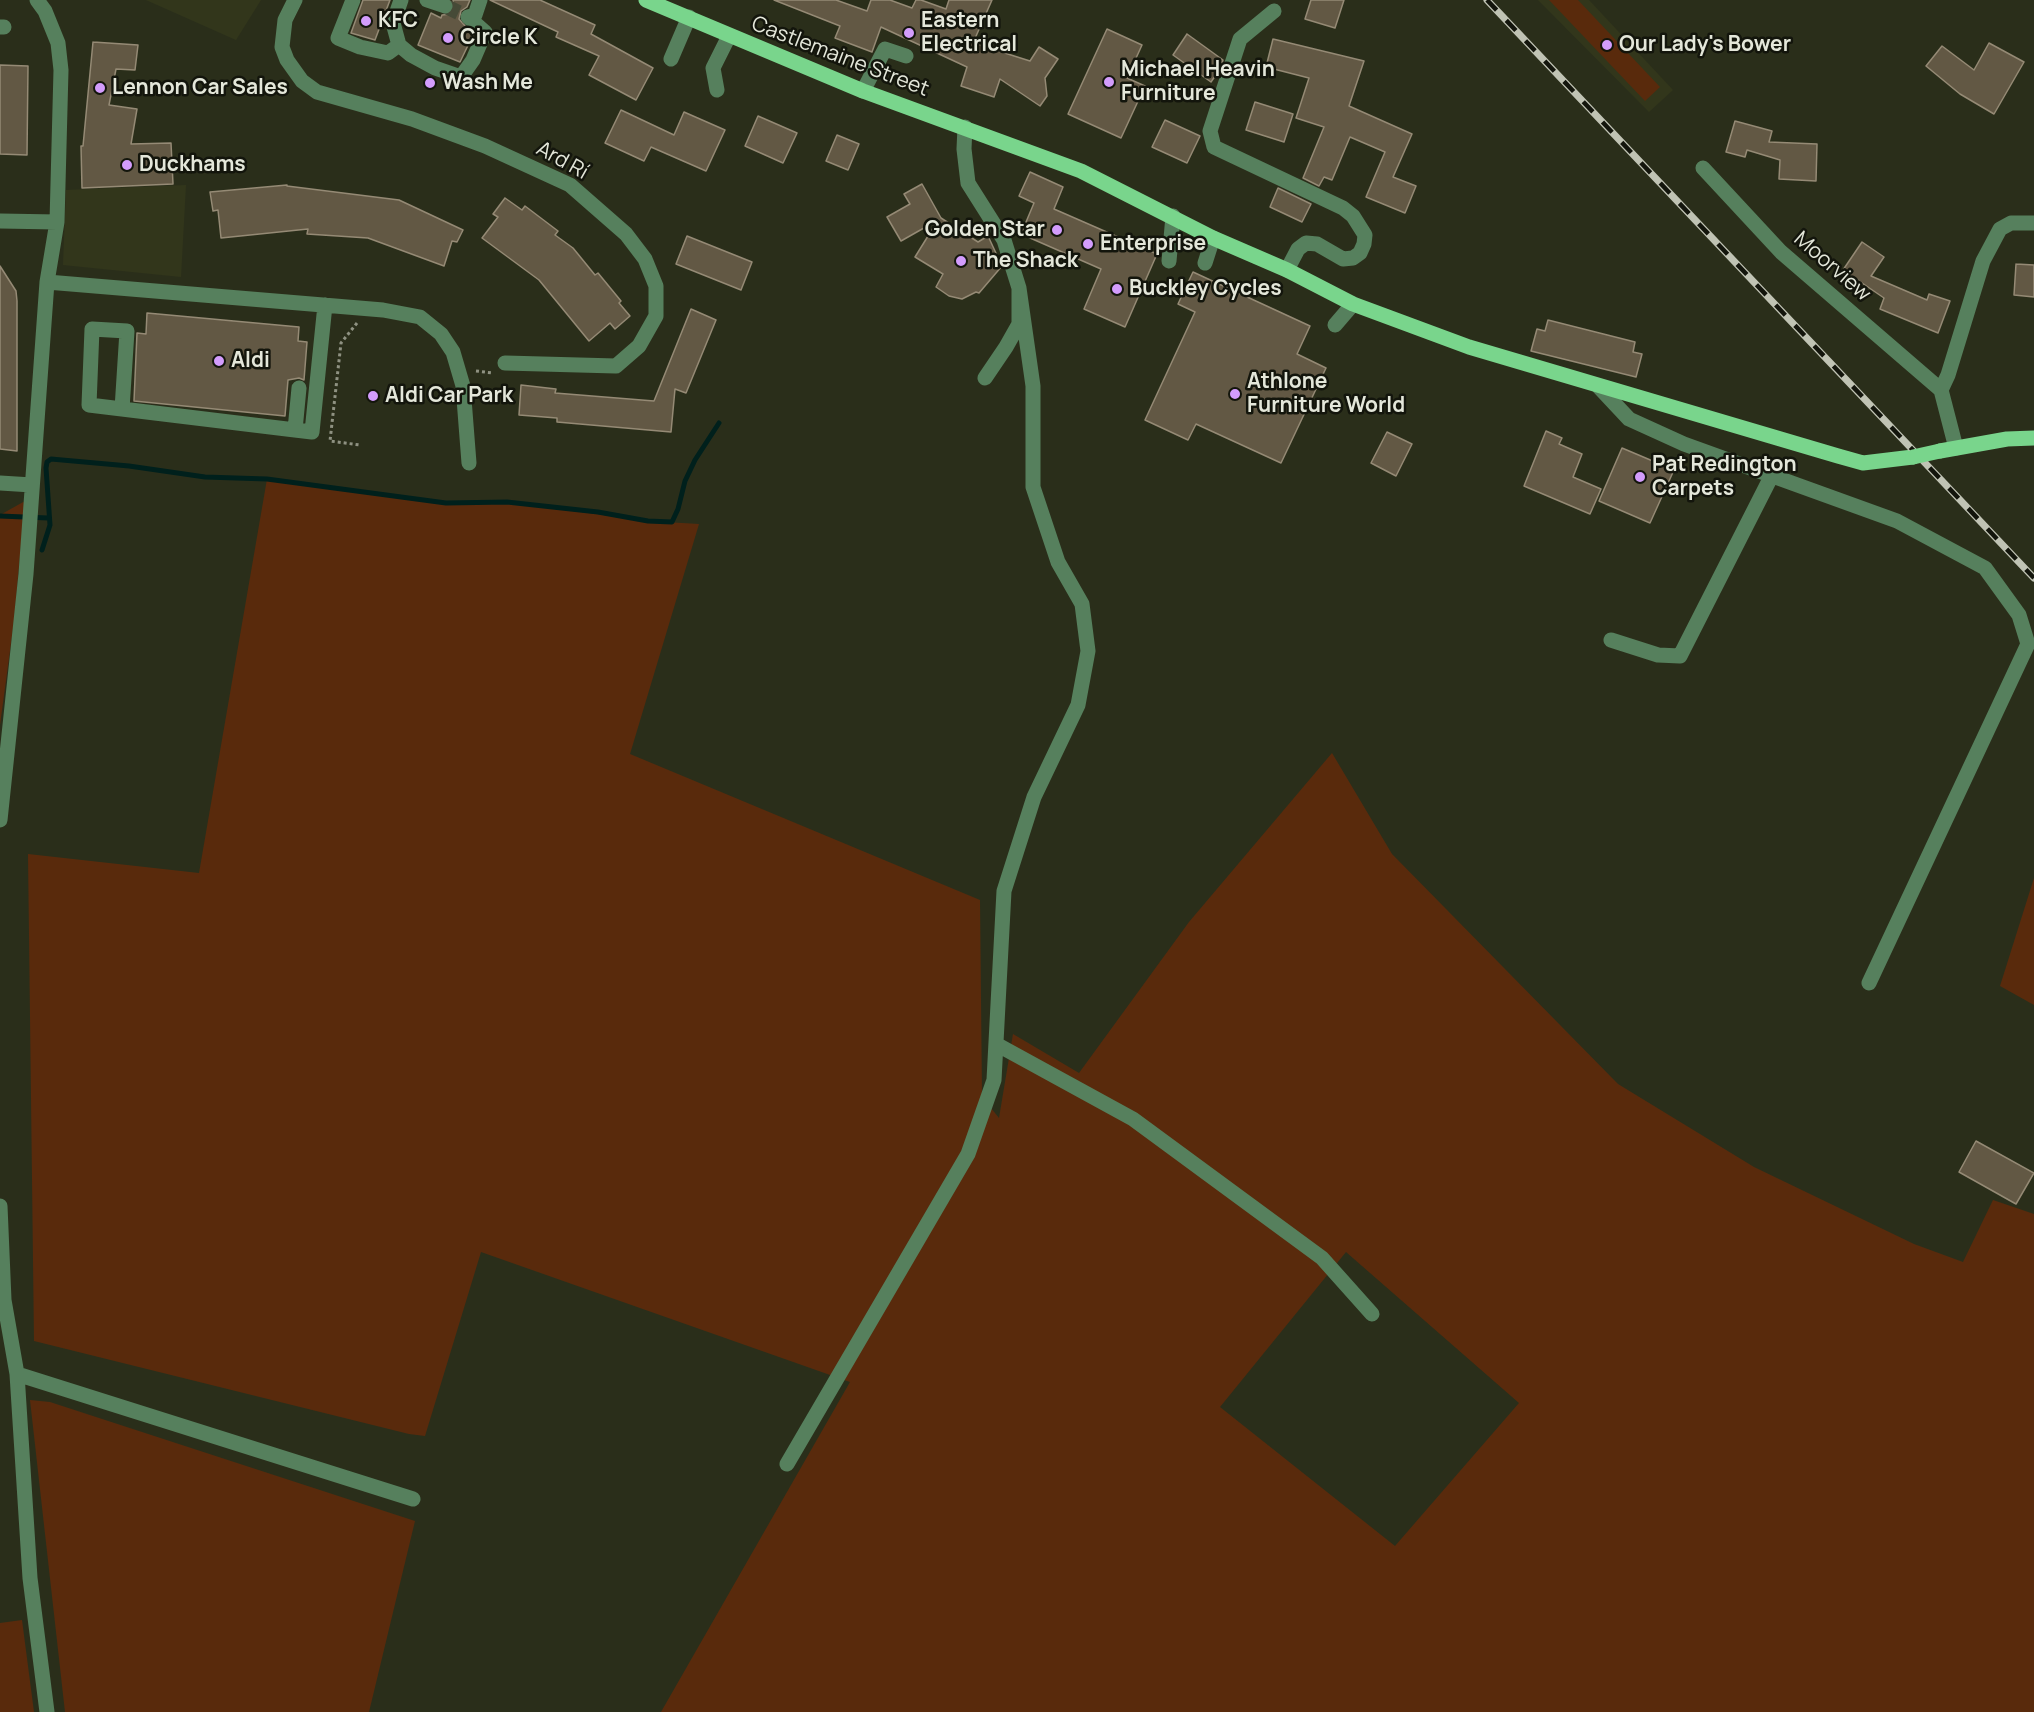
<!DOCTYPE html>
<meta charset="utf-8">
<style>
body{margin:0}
canvas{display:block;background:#2a2e1a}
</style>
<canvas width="2034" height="1712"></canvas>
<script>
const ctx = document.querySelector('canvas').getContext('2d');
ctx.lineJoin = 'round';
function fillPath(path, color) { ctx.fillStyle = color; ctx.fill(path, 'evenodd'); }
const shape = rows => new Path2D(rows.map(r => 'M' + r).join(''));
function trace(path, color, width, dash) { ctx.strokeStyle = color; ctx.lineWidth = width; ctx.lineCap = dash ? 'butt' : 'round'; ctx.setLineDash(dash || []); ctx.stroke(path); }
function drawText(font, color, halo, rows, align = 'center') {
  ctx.font = font + ' Manrope,sans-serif'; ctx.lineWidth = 5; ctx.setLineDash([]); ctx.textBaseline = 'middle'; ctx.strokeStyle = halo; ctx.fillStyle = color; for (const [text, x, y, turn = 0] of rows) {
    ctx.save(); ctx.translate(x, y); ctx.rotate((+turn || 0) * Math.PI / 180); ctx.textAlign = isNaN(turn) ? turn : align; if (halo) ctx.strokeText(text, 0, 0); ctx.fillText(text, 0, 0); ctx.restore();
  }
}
fillPath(shape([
 [146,0,261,0,236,40],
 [1538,0,1589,0,1673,90,1649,112],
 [186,185,181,277,63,265,66,190]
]), '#32361b');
fillPath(shape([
 [1549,0,1578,0,1660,87,1645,101],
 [267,479,446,503,507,502,648,521,699,524,630,754,980,900,982,1097,999,1118,1013,1034,1079,1073,1189,922,1332,753,1392,854,1618,1084,1754,1167,1914,1244,1963,1262,1993,1200,2034,1214,2034,1712,661,1712,850,1382,481,1252,425,1436,409,1434,34,1341,28,854,199,873],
 [1346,1252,1519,1403,1395,1546,1220,1407],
 [25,501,14,621,0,725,0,515],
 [2034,878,2034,1005,2000,986],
 [30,1400,50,1402,415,1521,369,1712,65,1712],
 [22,1620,34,1712,0,1712,0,1623]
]), '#592a0c');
trace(shape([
 [0,516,48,518],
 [42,550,50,525,46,468,47,462,51,459,129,466,205,477,267,479,446,503,507,502,598,512,648,521,672,522,678,509,685,481,695,460,719,423]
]), '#00201c', 5);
const building = shape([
 [363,0,390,0,375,40,351,33,363,0],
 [453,0,470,0,467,7,461,11,459,19,473,35,460,62,418,45,431,13,441,18,442,15,451,14,454,9,453,0],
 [490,0,540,0,595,25,591,34,653,68,636,100,589,75,599,56,556,37,558,32,490,0],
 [774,0,836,0,867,11,871,0,890,0,912,8,916,0,921,0,946,9,949,0,992,0,973,43,1030,61,1039,47,1058,59,1045,78,1047,96,1040,106,1000,79,994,97,961,86,967,67,881,27,872,52,835,38,840,26,774,0],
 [1311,0,1344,0,1335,28,1305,19,1311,0],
 [1107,29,1142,45,1127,78,1145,86,1121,138,1068,114,1107,29],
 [1187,34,1223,60,1220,69,1211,82,1173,55,1187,34],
 [1273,39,1364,61,1349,106,1412,134,1393,177,1416,186,1405,213,1366,197,1385,152,1350,137,1332,180,1324,177,1319,186,1303,178,1324,127,1296,118,1309,78,1266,67,1273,39],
 [93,42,138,45,135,70,116,69,109,105,137,109,131,144,171,143,173,184,82,188,81,146,83,146,93,42],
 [1989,43,2024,62,1994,114,1960,94,1926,66,1942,46,1974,70,1989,43],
 [0,65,28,66,27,155,0,154,0,65],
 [1255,102,1293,114,1284,142,1246,130,1255,102],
 [621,110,674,135,684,112,725,130,706,171,651,147,644,161,605,143,621,110],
 [758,116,797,133,783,163,745,146,758,116],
 [1165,120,1200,136,1187,163,1152,147,1165,120],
 [1735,121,1772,131,1769,142,1817,144,1816,181,1779,179,1780,160,1747,150,1745,157,1726,152,1735,121],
 [837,135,859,144,848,170,826,161,837,135],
 [1030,172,1063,187,1054,209,1157,254,1125,327,1084,309,1101,269,1021,234,1034,203,1019,196,1030,172],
 [922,184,941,218,978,242,988,236,1002,266,979,293,976,292,962,299,949,296,936,287,943,274,915,257,938,220,901,241,887,217,910,204,904,194,922,184],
 [287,185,287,186,399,200,463,230,457,242,452,241,444,266,368,238,307,234,308,229,221,238,218,210,213,211,210,192,287,185],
 [1278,188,1311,204,1302,222,1270,207,1278,188],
 [505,198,522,210,525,206,558,231,555,235,573,248,595,275,598,273,621,301,619,303,630,316,615,329,610,323,589,341,539,280,482,238,498,217,493,214,505,198],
 [687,236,752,262,741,290,676,264,687,236],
 [1862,242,1884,257,1871,276,1927,300,1929,294,1950,301,1938,333,1880,309,1884,298,1843,270,1862,242],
 [2016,264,2034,265,2034,297,2014,295,2016,264],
 [0,266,16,291,17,301,17,451,0,449,0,266],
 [1193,272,1310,326,1297,354,1326,368,1281,463,1196,424,1188,440,1145,420,1195,312,1178,304,1193,272],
 [691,309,716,320,686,393,675,389,671,432,557,422,557,418,519,415,521,385,556,389,555,393,654,401,691,309],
 [147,313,299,327,298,341,307,342,304,380,299,378,288,380,285,416,134,401,137,333,146,334,147,313],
 [1548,320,1635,342,1633,352,1642,354,1636,377,1531,351,1537,329,1545,331,1548,320],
 [1546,431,1562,438,1559,444,1582,454,1573,477,1601,489,1590,514,1524,486,1546,431],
 [1387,432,1412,444,1396,476,1371,463,1387,432],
 [1622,448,1674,470,1650,523,1599,501,1622,448],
 [1976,1141,2034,1173,2016,1204,1959,1172,1976,1141]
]);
fillPath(building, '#625844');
trace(building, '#958a75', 1.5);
trace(shape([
 [445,6,468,17]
]), '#464a37', 15, [15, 8]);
trace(shape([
 [357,323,341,343,330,441,360,445],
 [476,371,493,373]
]), '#8f9282', 3, [3, 3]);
trace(shape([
 [295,0,285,20,282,47,287,60,302,81,317,92,412,119,485,146,570,185,626,234,645,259,656,286,656,316,639,346,616,366,505,363],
 [353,0,338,38,360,47,388,53,399,45],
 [401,0,393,23,399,45,411,55,435,68,461,77,473,60,485,32,468,17,475,15,480,0],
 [427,0,445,6],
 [1274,11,1240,39,1210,131,1214,147,1343,208,1353,216,1365,235,1364,244,1360,253,1353,258,1343,259,1317,244,1306,243,1298,249,1287,270],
 [0,27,4,27],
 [671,59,689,17],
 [717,90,713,68,729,36],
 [863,91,885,49,906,56],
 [965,127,964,149,968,183,1004,240,1019,288,1019,324,1006,347,985,378],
 [1703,168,1781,252,1941,390,1956,448],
 [0,221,57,222],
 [1169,261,1173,216],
 [1205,263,1213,238],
 [47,282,383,310,420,317,441,334,453,352,463,386,469,463],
 [1335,325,1353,304],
 [1599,387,1629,419,1684,444,1897,521,1985,568,2019,615,2028,644,1869,983],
 [1941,390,1948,375,1983,261,2000,229,2011,223,2034,223],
 [122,409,127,331,92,329,89,405,122,409,295,430,312,432,325,305],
 [295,430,299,388],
 [0,483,32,485],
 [1611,640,1658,655,1680,656,1771,477],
 [0,820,26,574,47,282,57,222,61,70,58,43,45,11,37,0],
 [996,1044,1133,1119,1322,1258,1372,1314],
 [0,1206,4,1300,17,1374,30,1578,47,1712],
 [17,1374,413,1499],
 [787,1464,968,1154,994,1080,1004,891,1034,797,1078,705,1088,651,1082,604,1058,562,1033,487,1033,386,1019,288]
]), '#56805d', 15);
trace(shape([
 [646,0,863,91,1081,171,1213,238,1287,270,1353,304,1469,347,1838,456,1863,463,1913,457],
 [1940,451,2007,439,2034,438]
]), '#79d58c', 15);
const rail = shape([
 [1487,0,2034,578]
]);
trace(rail, '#c0c3b4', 7);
trace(rail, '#13150c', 4.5, [14]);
trace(shape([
 [1913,457,1940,451]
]), '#79d58c', 15);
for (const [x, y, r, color] of [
 [366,21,6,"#d39cfc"],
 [909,33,6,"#d39cfc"],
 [448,38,6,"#d39cfc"],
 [1607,45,6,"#d39cfc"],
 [1109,82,6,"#d39cfc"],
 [430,83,6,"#d39cfc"],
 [100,88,6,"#d39cfc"],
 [127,165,6,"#d39cfc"],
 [1057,230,6,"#d39cfc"],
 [1088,244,6,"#d39cfc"],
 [961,261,6,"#d39cfc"],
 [1117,289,6,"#d39cfc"],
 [219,361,6,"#d39cfc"],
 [1235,394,6,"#d39cfc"],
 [373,396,6,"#d39cfc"],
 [1640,477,6,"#d39cfc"]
]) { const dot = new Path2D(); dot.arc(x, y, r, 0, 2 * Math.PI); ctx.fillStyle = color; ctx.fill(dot); trace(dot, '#13150c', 2); }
drawText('bold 21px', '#e4e7da', '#13150c', [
 ["KFC",378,21],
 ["Eastern",921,21],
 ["Electrical",921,45],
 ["Circle K",460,38],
 ["Our Lady's Bower",1619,45],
 ["Michael Heavin",1121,70],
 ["Furniture",1121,94],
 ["Wash Me",442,83],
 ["Lennon Car Sales",112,88],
 ["Duckhams",139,165],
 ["Golden Star",1045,230,"right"],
 ["Enterprise",1100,244],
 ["The Shack",973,261],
 ["Buckley Cycles",1129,289],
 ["Aldi",231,361],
 ["Athlone",1247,382],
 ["Furniture World",1247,406],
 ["Aldi Car Park",385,396],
 ["Pat Redington",1652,465],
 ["Carpets",1652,489]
], 'left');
drawText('21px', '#e4e7da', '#13150c', [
 ["Castlemaine Street",840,57,21],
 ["Ard Rí",562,161,29],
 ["Moorview",1832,267,41]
]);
</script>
